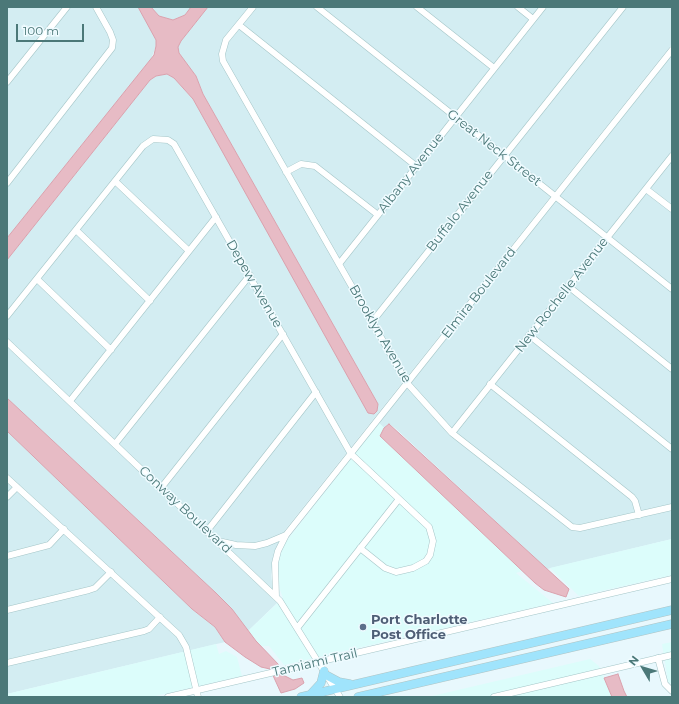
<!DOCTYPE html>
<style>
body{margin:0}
#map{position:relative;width:679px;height:704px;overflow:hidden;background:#e8f8fd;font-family:Montserrat,sans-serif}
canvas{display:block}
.frame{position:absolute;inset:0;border:8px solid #4b7878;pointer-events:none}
.north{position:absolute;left:623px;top:648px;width:40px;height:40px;-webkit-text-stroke:3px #effbff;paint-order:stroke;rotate:308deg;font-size:11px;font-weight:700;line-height:16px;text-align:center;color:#4b7878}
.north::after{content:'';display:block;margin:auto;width:14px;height:18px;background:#4b7878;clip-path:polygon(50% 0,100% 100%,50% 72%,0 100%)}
.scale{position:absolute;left:16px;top:24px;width:68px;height:18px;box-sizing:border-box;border:2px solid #4b7878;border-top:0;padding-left:5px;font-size:12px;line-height:14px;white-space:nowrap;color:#4b7878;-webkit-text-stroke:3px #effbff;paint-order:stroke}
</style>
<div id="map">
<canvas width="679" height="704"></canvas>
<div class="frame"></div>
<div class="north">N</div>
<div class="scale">100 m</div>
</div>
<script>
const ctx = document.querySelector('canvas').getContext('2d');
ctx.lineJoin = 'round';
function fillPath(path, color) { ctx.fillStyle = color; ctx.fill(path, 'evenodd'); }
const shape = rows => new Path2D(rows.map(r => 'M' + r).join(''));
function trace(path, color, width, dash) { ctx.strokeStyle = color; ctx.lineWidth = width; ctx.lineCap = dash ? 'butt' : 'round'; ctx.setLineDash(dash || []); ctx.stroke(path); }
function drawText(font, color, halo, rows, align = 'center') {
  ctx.font = font + ' Montserrat,sans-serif'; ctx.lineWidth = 3; ctx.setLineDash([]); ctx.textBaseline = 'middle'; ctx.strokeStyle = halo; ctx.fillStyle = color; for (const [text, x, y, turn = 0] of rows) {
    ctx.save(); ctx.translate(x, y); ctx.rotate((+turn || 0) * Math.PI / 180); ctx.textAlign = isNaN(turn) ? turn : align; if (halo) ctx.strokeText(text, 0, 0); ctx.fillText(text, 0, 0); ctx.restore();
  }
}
fillPath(shape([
 [7,7,138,7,150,26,156,40,156,46,151,59,7,238],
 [151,7,191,7,185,15,173,20,159,16],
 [208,7,672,7,672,44,285,530,273,559,271,575,273,588,269,595,277,603,248,631,232,609,216,593,7,398,7,260,150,80,156,76,167,74,174,78,193,99,377,411,378,404,203,94,196,76,179,53,178,47,181,41],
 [672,55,672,539,547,569,395,428,389,424,384,428,379,423],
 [7,431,192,609,215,627,225,642,7,694]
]), '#d3edf2');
fillPath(shape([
 [379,423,384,428,380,436,522,571,516,573,553,603,284,665,269,646,261,646,248,631,283,598,280,590,278,576,279,559,285,543],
 [672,539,672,575,579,596,550,568],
 [672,642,672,684,668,682,662,644],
 [216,644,219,654,226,651,237,657,242,676,151,697,7,697,7,694],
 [590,659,599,666,612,697,428,697]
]), '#dcfdfb');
const water = shape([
 [138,7,151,7,159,16,173,20,185,15,191,7,208,7,181,41,178,47,179,53,196,76,203,94,378,404,377,411,374,414,368,413,193,99,174,78,167,74,156,76,150,80,7,260,7,238,154,55,156,46,156,40,138,7],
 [7,398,216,593,232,609,256,641,279,665,283,675,293,680,302,678,304,683,295,689,281,693,270,669,261,667,245,657,225,642,215,627,192,609,7,431,7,398],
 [389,424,569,589,566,597,544,590,535,583,380,436,384,428,389,424],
 [618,674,624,691,627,697,612,697,604,678,618,674]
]);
fillPath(water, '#e7bbc5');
trace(water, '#daa1ad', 1);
const minor = shape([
 [253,7,226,40,222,54,223,61,407,383,452,433,572,527,580,528,672,507],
 [317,7,672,289],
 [417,7,494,68],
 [518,7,533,19],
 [239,25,416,166],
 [7,82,67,7],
 [286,172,301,164,315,166,378,215],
 [115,181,189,251],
 [7,183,112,48,113,40,110,32,96,7],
 [646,189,672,209],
 [76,230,150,301],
 [339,264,543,7],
 [37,279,111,350],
 [568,286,672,369],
 [7,316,143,146,153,139,168,140,174,144,351,454,429,527,433,541,430,555,426,561,413,568,396,572,385,568,360,548],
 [372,322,623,7],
 [529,335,672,449],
 [7,342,280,601,340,697],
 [490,384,632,497,635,501,639,515],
 [70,401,216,217],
 [452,433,672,156],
 [115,444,250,275],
 [7,478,179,635,186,647,198,697],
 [161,488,283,334],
 [7,497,17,487],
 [207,531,316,392],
 [218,541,236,545,255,546,267,543,286,535],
 [7,556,49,545,64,529],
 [276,597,275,563,278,551,286,535,672,50],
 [7,610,89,590,95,588,111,572],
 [298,627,399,499],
 [658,658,665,684,672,691],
 [7,663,144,631,149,629,160,617],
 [168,697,672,579],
 [494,697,672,655]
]);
const major = shape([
 [326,675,339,682,350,684],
 [310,695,321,683,324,671],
 [301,697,672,610],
 [358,697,672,624]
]);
trace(minor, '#a5c6c8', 7);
trace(major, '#b0c4c4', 9);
trace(minor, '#fff', 6);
trace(major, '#a0e4fc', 8);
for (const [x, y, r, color] of [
 [363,627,4,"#5c6f8a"]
]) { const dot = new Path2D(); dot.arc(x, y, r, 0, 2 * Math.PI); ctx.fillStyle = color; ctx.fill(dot); trace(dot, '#effbff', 1.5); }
drawText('13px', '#4b7878', '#effbff', [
 ["Great Neck Street",494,148,38],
 ["Albany Avenue",411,173,-52],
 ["Buffalo Avenue",460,211,-52],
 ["Depew Avenue",254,284,60],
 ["Elmira Boulevard",479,293,-52],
 ["New Rochelle Avenue",562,295,-52],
 ["Brooklyn Avenue",380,334,60],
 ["Conway Boulevard",185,510,43],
 ["Tamiami Trail",315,663,-13]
]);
drawText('bold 13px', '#4e5e75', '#effbff', [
 ["Port Charlotte",371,620],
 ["Post Office",371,635]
], 'left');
</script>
